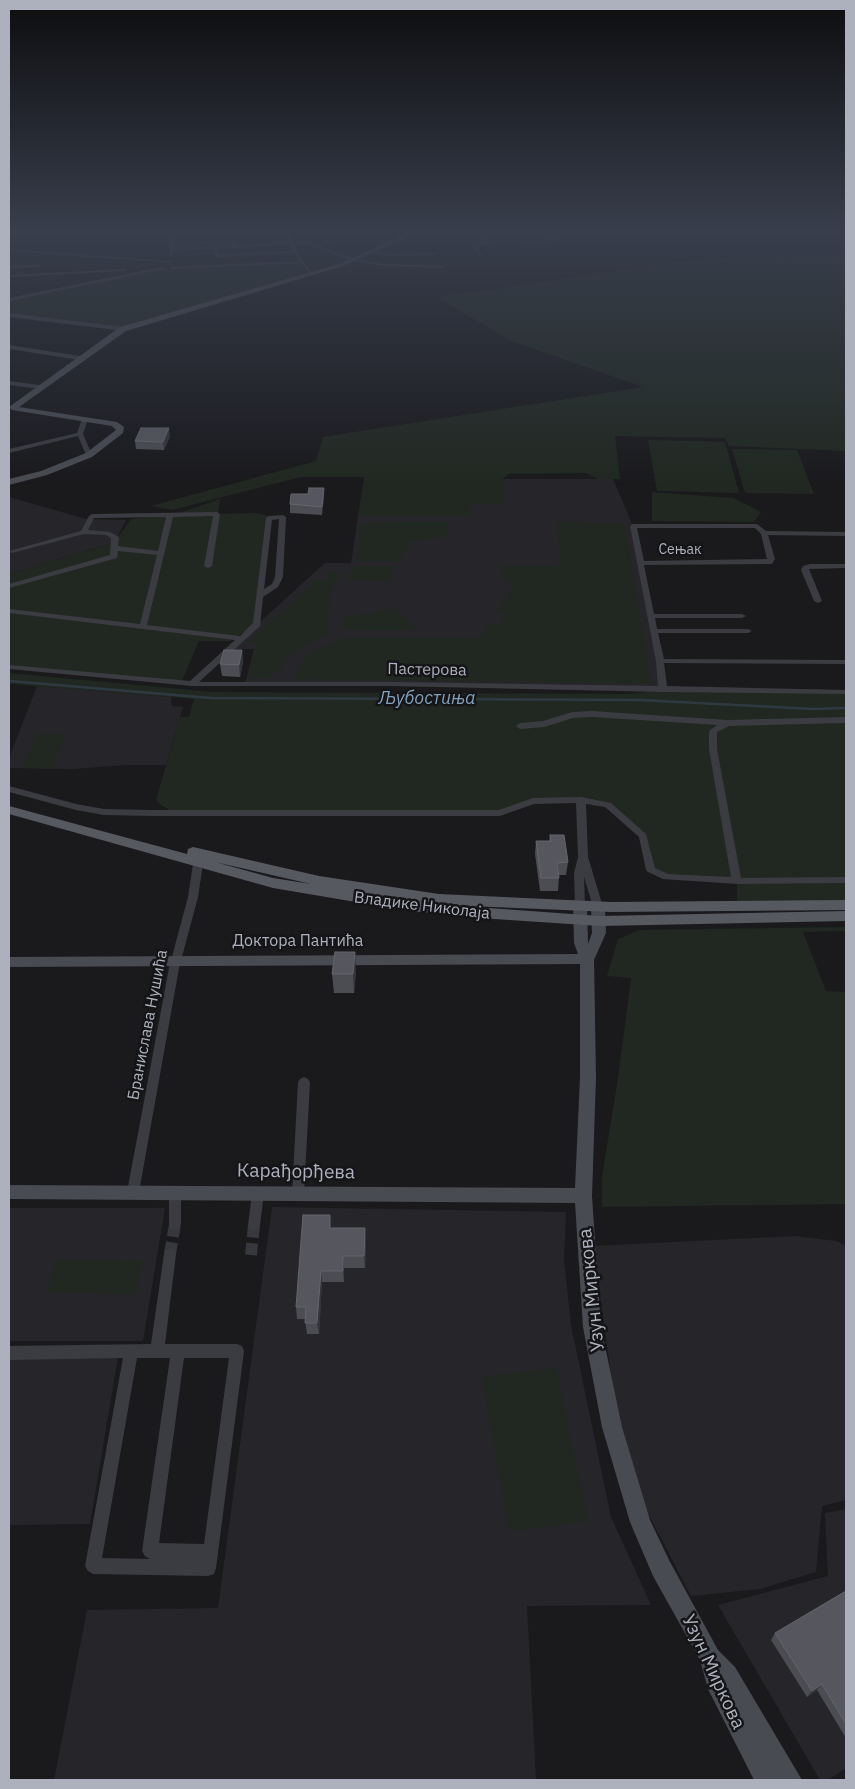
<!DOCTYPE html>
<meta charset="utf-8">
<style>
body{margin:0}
#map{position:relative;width:855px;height:1789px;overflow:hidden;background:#1a1a1d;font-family:"IBM Plex Sans",sans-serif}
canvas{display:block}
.frame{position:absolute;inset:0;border:10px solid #acb1bd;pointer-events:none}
</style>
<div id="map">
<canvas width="855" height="1789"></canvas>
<div class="frame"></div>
</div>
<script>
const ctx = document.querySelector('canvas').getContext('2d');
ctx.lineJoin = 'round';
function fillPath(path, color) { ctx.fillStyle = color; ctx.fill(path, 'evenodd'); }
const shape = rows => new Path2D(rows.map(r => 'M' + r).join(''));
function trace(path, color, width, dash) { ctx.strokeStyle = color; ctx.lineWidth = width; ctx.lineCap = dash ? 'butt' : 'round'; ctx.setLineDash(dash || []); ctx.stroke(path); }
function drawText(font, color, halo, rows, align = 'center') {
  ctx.font = font + ' "IBM Plex Sans",sans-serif'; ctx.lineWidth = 5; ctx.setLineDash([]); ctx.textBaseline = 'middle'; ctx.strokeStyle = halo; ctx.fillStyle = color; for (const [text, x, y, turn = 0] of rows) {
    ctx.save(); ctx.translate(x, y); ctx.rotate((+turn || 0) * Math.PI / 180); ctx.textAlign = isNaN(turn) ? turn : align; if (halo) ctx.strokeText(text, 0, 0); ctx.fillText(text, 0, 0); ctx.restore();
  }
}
fillPath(shape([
 [502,479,613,479,633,526,663,690,245,684,254,649,230,649,325,563,351,563,358,516,469,516,469,503],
 [9,497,86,519,126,520,115,542,9,574],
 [37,686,171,697,172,706,183,707,166,765,126,765,73,769,9,768,9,758],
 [272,1207,566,1212,564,1260,571,1325,611,1517,651,1605,527,1606,536,1780,54,1780,87,1610,218,1608],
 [9,1208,165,1208,143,1341,9,1341],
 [795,1236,836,1241,846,1246,846,1500,822,1506,816,1572,760,1589,691,1596,643,1504,615,1403,593,1246],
 [118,1357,90,1524,9,1525,9,1359],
 [846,1509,846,1768,828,1780,820,1780,718,1605,828,1576,825,1513]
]), '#26262a');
fillPath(shape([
 [846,255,846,451,729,446,725,438,615,436,620,479,598,479,586,473,510,474,502,479,503,504,469,503,469,516,358,516,364,477,301,477,172,510,151,506,316,461,323,437,643,387,511,341,437,297,709,258],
 [302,262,311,274,123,329,9,315,9,300,162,268],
 [648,440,725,442,739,493,657,491],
 [732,449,797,450,814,494,745,493],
 [652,492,733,498,761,512,754,522,652,521],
 [220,499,218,514,256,513,270,516,257,624,230,641,199,641,181,683,9,667,9,574,115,542,131,519,170,516],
 [374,522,446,522,448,523,449,534,443,534,443,537,429,538,428,541,409,541,409,552,402,552,402,561,359,561,357,558,361,526],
 [557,522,624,523,651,683,295,679,298,666,305,657,313,651,345,638,477,638,483,635,487,624,499,624,504,615,496,610,515,587,503,578,500,566,560,566],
 [358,566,392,566,390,582,353,580,349,578,353,568],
 [334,571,341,575,331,590,327,634,291,654,284,661,280,672,274,672,272,678,249,678,256,644,248,643,316,580,324,581,329,577,326,574],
 [393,608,415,627,413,630,346,630,342,627,344,615,361,615],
 [9,673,213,692,630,694,663,690,846,692,846,901,737,901,737,881,666,877,651,870,642,836,608,805,581,800,534,801,500,813,177,814,161,805,156,800,180,717,189,717,194,699,9,684],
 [37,733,66,734,52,769,23,768],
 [846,927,846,931,803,932,826,991,846,992,846,1204,602,1207,602,1177,618,1078,631,978,607,976,618,939,639,930],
 [55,1259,143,1260,136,1294,47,1293],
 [556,1368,588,1521,509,1532,482,1377]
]), '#202821');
trace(shape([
 [9,681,211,698,640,700,813,709,846,708]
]), '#2f3942', 2.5);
trace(shape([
 [170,1254,175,1224],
 [251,1255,254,1225]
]), '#37383d', 12, [12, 5.5]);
fillPath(shape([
 [171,234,175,234,174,248,231,246,230,234,234,234,235,245,289,242,286,234,290,234,294,242,305,242,315,245,328,241,320,234,325,234,333,241,319,246,356,259,386,264,442,266,444,267,442,268,386,266,353,261,305,244,295,245,297,252,313,274,311,275,301,263,171,269,169,267,299,261,294,253,217,257,215,256,213,249,174,251,173,255,171,256,169,255,171,234],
 [290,245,292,251,219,254,218,249,290,245],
 [393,234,400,234,406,238,402,239,393,234],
 [475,234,480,234,491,245,477,247,483,256,479,256,472,246,485,244,475,234],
 [571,234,584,234,526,244,524,243,571,234],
 [9,249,171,261,173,262,171,263,9,251,9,249],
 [373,251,392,254,434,253,436,254,434,255,392,256,371,253,373,251],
 [41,265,39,267,9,268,9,266,41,265],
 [162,267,164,269,9,301,9,298,162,267],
 [127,269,125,271,9,277,9,275,127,269],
 [9,313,123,327,126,329,123,331,9,317,9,313],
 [9,345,80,356,83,358,80,360,9,349,9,345],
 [9,381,40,385,43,387,40,389,9,385,9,381],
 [85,417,88,419,83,434,92,455,91,456,86,455,78,436,9,453,9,449,77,433,82,419,85,417],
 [217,512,220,514,212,566,208,568,204,566,213,516,173,517,147,625,240,636,253,623,266,518,269,516,283,515,286,517,283,577,278,587,263,597,260,626,199,682,392,682,658,686,656,661,630,526,633,524,757,524,766,531,846,532,846,536,768,535,775,559,772,564,769,564,644,565,654,614,742,614,746,616,742,618,655,618,657,629,748,629,752,631,748,633,658,633,664,659,846,660,846,664,664,663,667,686,846,690,846,694,663,692,392,686,192,686,9,669,9,665,190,681,235,640,9,613,9,609,140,624,157,555,118,551,117,558,9,588,9,584,110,555,111,538,106,535,84,534,12,553,9,551,81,531,89,516,92,514,217,512],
 [166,517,158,551,118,546,119,537,110,532,88,530,94,518,166,517],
 [279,519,275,577,272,584,264,589,272,520,279,519],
 [637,528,755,528,761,534,767,559,644,561,637,528],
 [810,564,846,564,846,568,809,569,822,601,818,603,814,601,801,570,803,566,810,564],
 [592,711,727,720,846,717,846,723,729,726,717,732,717,749,741,878,846,877,846,883,737,884,663,879,648,872,646,870,639,837,605,807,586,804,588,857,603,907,598,911,594,910,584,877,585,906,580,910,575,906,574,873,578,857,576,803,534,804,500,816,153,816,104,815,76,810,9,792,9,786,76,804,104,809,153,810,499,810,533,798,581,797,611,803,646,834,655,868,668,874,731,877,709,749,709,731,717,725,592,717,573,718,544,727,520,729,516,726,520,723,543,721,572,712,592,711],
 [198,861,203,864,198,897,179,968,139,1192,137,1196,133,1197,129,1196,127,1192,169,968,188,897,193,864,198,861],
 [304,1077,308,1079,310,1082,304,1194,302,1198,298,1199,294,1198,292,1194,298,1082,300,1079,304,1077],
 [175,1187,179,1188,181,1192,181,1224,179,1228,175,1230,171,1228,169,1224,169,1192,171,1188,175,1187],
 [258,1188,262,1189,264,1193,260,1225,259,1229,254,1231,249,1229,248,1225,252,1193,254,1189,258,1188],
 [170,1248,175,1250,176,1254,165,1344,237,1344,242,1346,244,1351,216,1568,214,1574,208,1576,93,1574,88,1571,85,1566,123,1358,9,1360,9,1346,151,1344,164,1254,165,1250,170,1248],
 [137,1358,170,1358,142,1551,145,1556,150,1559,201,1560,102,1558,137,1358],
 [184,1358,229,1358,204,1544,159,1543,184,1358]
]), '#3b3c42');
fillPath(shape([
 [405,234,414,234,343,266,126,331,19,407,117,422,124,427,123,433,92,457,47,475,9,485,9,479,41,471,86,453,116,430,112,426,12,410,9,407,120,327,339,264,405,234],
 [580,901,587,906,588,944,592,933,591,907,598,902,605,907,606,933,594,960,596,1077,592,1196,601,1327,622,1427,650,1520,669,1560,718,1650,735,1667,802,1780,754,1780,708,1689,700,1660,653,1576,630,1522,602,1427,583,1327,575,1203,9,1199,9,1185,575,1188,580,1077,580,964,9,967,9,957,578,954,574,943,573,906,580,901]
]), '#494b52');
fillPath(shape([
 [9,806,187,854,188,849,193,847,319,876,439,894,611,902,846,900,846,910,611,912,446,905,600,916,846,911,846,921,600,926,464,917,403,910,273,888,9,814,9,806],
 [215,862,311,884,273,878,215,862],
 [349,891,427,902,403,900,349,891]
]), '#575961');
fillPath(shape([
 [170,436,164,450,136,449,135,441],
 [324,496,322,515,290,513,290,504],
 [242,650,243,662,240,677,222,676,220,664],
 [550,835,568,862,566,875,559,875,558,891,540,891,535,854,536,841,549,841],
 [356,971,354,993,334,993,332,974],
 [331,1228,366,1240,365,1268,344,1268,344,1282,322,1282,319,1334,307,1334,305,1319,297,1319,296,1307],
 [846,1591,846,1738,817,1690,807,1697,771,1640,775,1633]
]), '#4b4d52');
fillPath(shape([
 [169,428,170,436,164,450,163,442],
 [324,488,324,496,322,515,322,507],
 [242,650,243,662,240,677,239,665],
 [355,952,356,971,354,993,353,974],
 [365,1228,366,1240,365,1268,364,1256],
 [343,1256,344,1268,344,1282,343,1271],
 [321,1271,322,1282,319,1334,317,1323],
 [822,1684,817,1690,807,1697,812,1691]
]), '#333438');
const building = shape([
 [141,428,169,428,163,442,135,441,141,428],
 [309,488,324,488,322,507,290,504,291,494,308,494,309,488],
 [224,650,242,650,239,665,220,664,224,650],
 [550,835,564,835,568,862,557,863,559,878,541,878,536,841,551,841,550,835],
 [335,952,355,952,353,974,332,974,335,952],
 [303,1215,330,1215,330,1228,365,1228,364,1256,343,1256,343,1271,321,1271,317,1323,305,1323,306,1307,296,1307,303,1215],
 [846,1591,846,1724,822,1684,812,1691,775,1633,846,1591]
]);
fillPath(building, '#56575e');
trace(building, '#63656c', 1);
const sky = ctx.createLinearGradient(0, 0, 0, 485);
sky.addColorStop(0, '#0e0e10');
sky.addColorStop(0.48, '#383e4c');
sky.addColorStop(1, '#383e4c00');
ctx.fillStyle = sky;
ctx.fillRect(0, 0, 855, 485);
drawText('14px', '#acb1bd', '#151518', [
 ["Сењак",680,550]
]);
drawText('16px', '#acb1bd', '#151518', [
 ["Пастерова",427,670,1],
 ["Владике Николаја",422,906,7],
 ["Доктора Пантића",298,941],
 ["Бранислава Нушића",148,1025,-79]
]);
drawText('italic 18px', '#829fb9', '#151518', [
 ["Љубостиња",427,699]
]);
drawText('19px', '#acb1bd', '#151518', [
 ["Карађорђева",296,1172,1],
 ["Узун Миркова",592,1290,-96],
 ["Узун Миркова",713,1672,65]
]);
</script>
